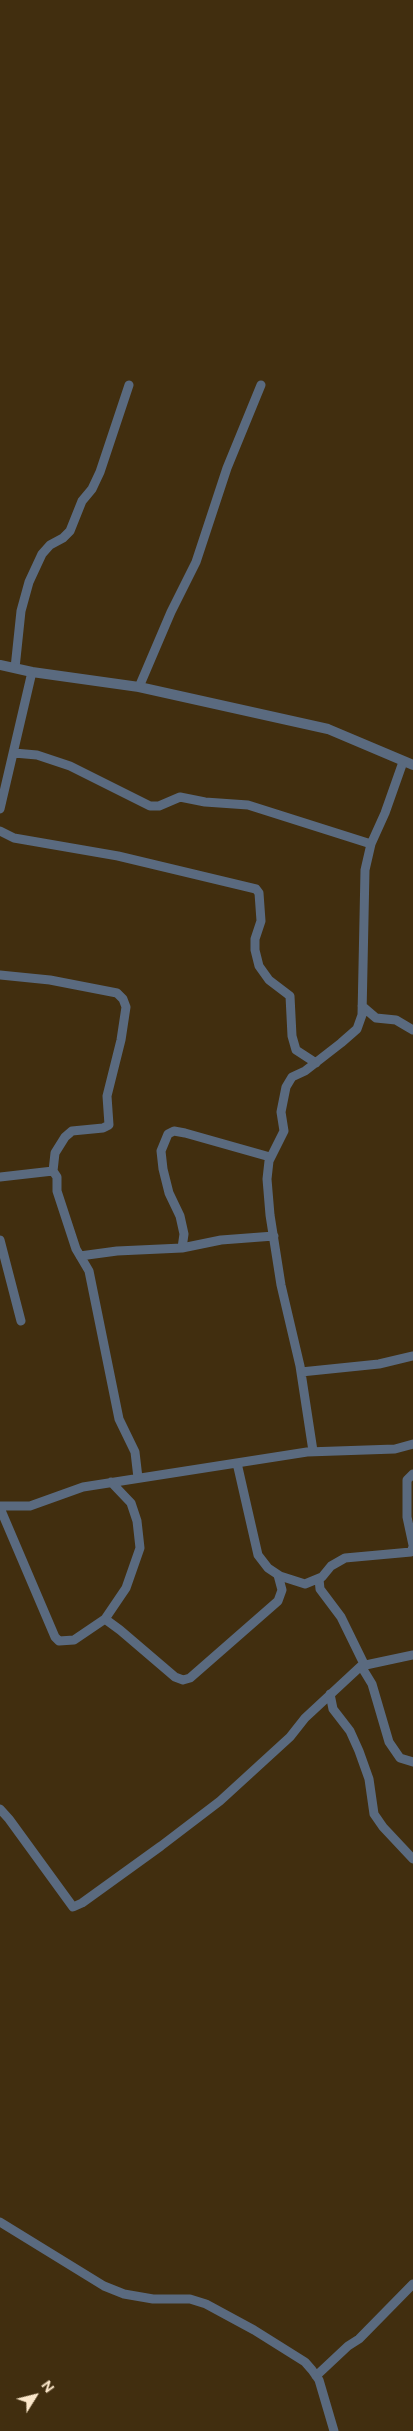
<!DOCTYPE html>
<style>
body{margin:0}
#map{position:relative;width:413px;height:2431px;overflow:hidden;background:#412e0f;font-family:Figtree,sans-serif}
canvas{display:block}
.north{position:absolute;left:10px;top:2371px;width:50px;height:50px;-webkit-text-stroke:4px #412e0f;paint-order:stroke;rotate:54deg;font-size:14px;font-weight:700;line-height:20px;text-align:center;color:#fbe7ca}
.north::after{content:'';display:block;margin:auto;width:18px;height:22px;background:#fbe7ca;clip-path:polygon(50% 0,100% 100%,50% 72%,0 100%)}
</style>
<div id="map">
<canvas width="413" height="2431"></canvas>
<div class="north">N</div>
</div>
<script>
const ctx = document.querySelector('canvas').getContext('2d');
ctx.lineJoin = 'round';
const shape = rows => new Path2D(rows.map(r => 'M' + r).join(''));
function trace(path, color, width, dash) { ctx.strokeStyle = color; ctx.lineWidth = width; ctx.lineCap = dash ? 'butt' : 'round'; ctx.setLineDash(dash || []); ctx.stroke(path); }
trace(shape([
 [15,668,21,611,29,582,42,554,50,545,63,538,70,531,82,501,92,489,100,472,129,385],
 [139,687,171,612,196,562,227,468,261,385],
 [14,753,37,755,70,766,150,806,159,806,180,797,205,802,248,805,371,844],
 [0,809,32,672],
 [0,831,14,838,118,856,256,889,259,893,261,921,255,939,255,950,259,966,269,980,290,996,292,1036,296,1050,316,1063],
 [0,975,50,980,117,993,123,999,126,1007,121,1040,107,1096,109,1125,103,1128,72,1131,65,1137,55,1153,53,1171],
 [362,1006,376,1018,396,1020,413,1030],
 [0,1177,53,1171,57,1177,57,1191,76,1249,89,1271,119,1419,135,1452,138,1478],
 [0,1240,21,1321],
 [182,1248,184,1234,180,1216,169,1193,163,1169,161,1151,168,1134,174,1131,185,1133,270,1157],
 [80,1256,117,1251,182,1248,221,1240,274,1236],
 [301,1372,379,1364,413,1356],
 [313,1451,300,1366,281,1285,270,1215,267,1179,269,1161,284,1131,281,1112,286,1087,292,1077,305,1071,341,1043,357,1029,362,1015,365,870,371,844,385,813,403,762],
 [237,1463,258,1555,268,1568,280,1576,305,1584,322,1577,331,1566,345,1558,411,1552,413,1547],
 [413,1474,407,1480,407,1517,413,1545],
 [0,1506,30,1506,83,1487,307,1452,395,1449,413,1444],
 [0,1508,55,1637,59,1641,74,1640,105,1619,126,1588,140,1548,137,1521,131,1503,111,1482],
 [319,1579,320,1589,341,1617,364,1664],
 [105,1619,120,1630,175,1677,183,1680,190,1678,278,1601,282,1590,278,1575],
 [361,1666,372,1684,389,1742,400,1758,413,1762],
 [330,1694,333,1709,350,1731,359,1751,369,1779,374,1814,383,1827,413,1859],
 [0,1809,9,1819,73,1907,82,1903,161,1846,220,1801,290,1737,305,1718,361,1666,413,1655],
 [0,2222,104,2286,124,2294,153,2299,190,2299,206,2304,254,2330,305,2362,312,2370,319,2380,334,2431],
 [316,2376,348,2346,359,2339,413,2284]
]), '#5a6a7f', 9);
trace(shape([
 [0,665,32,672,139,687,328,729,413,765]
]), '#5a6a7f', 10);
</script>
